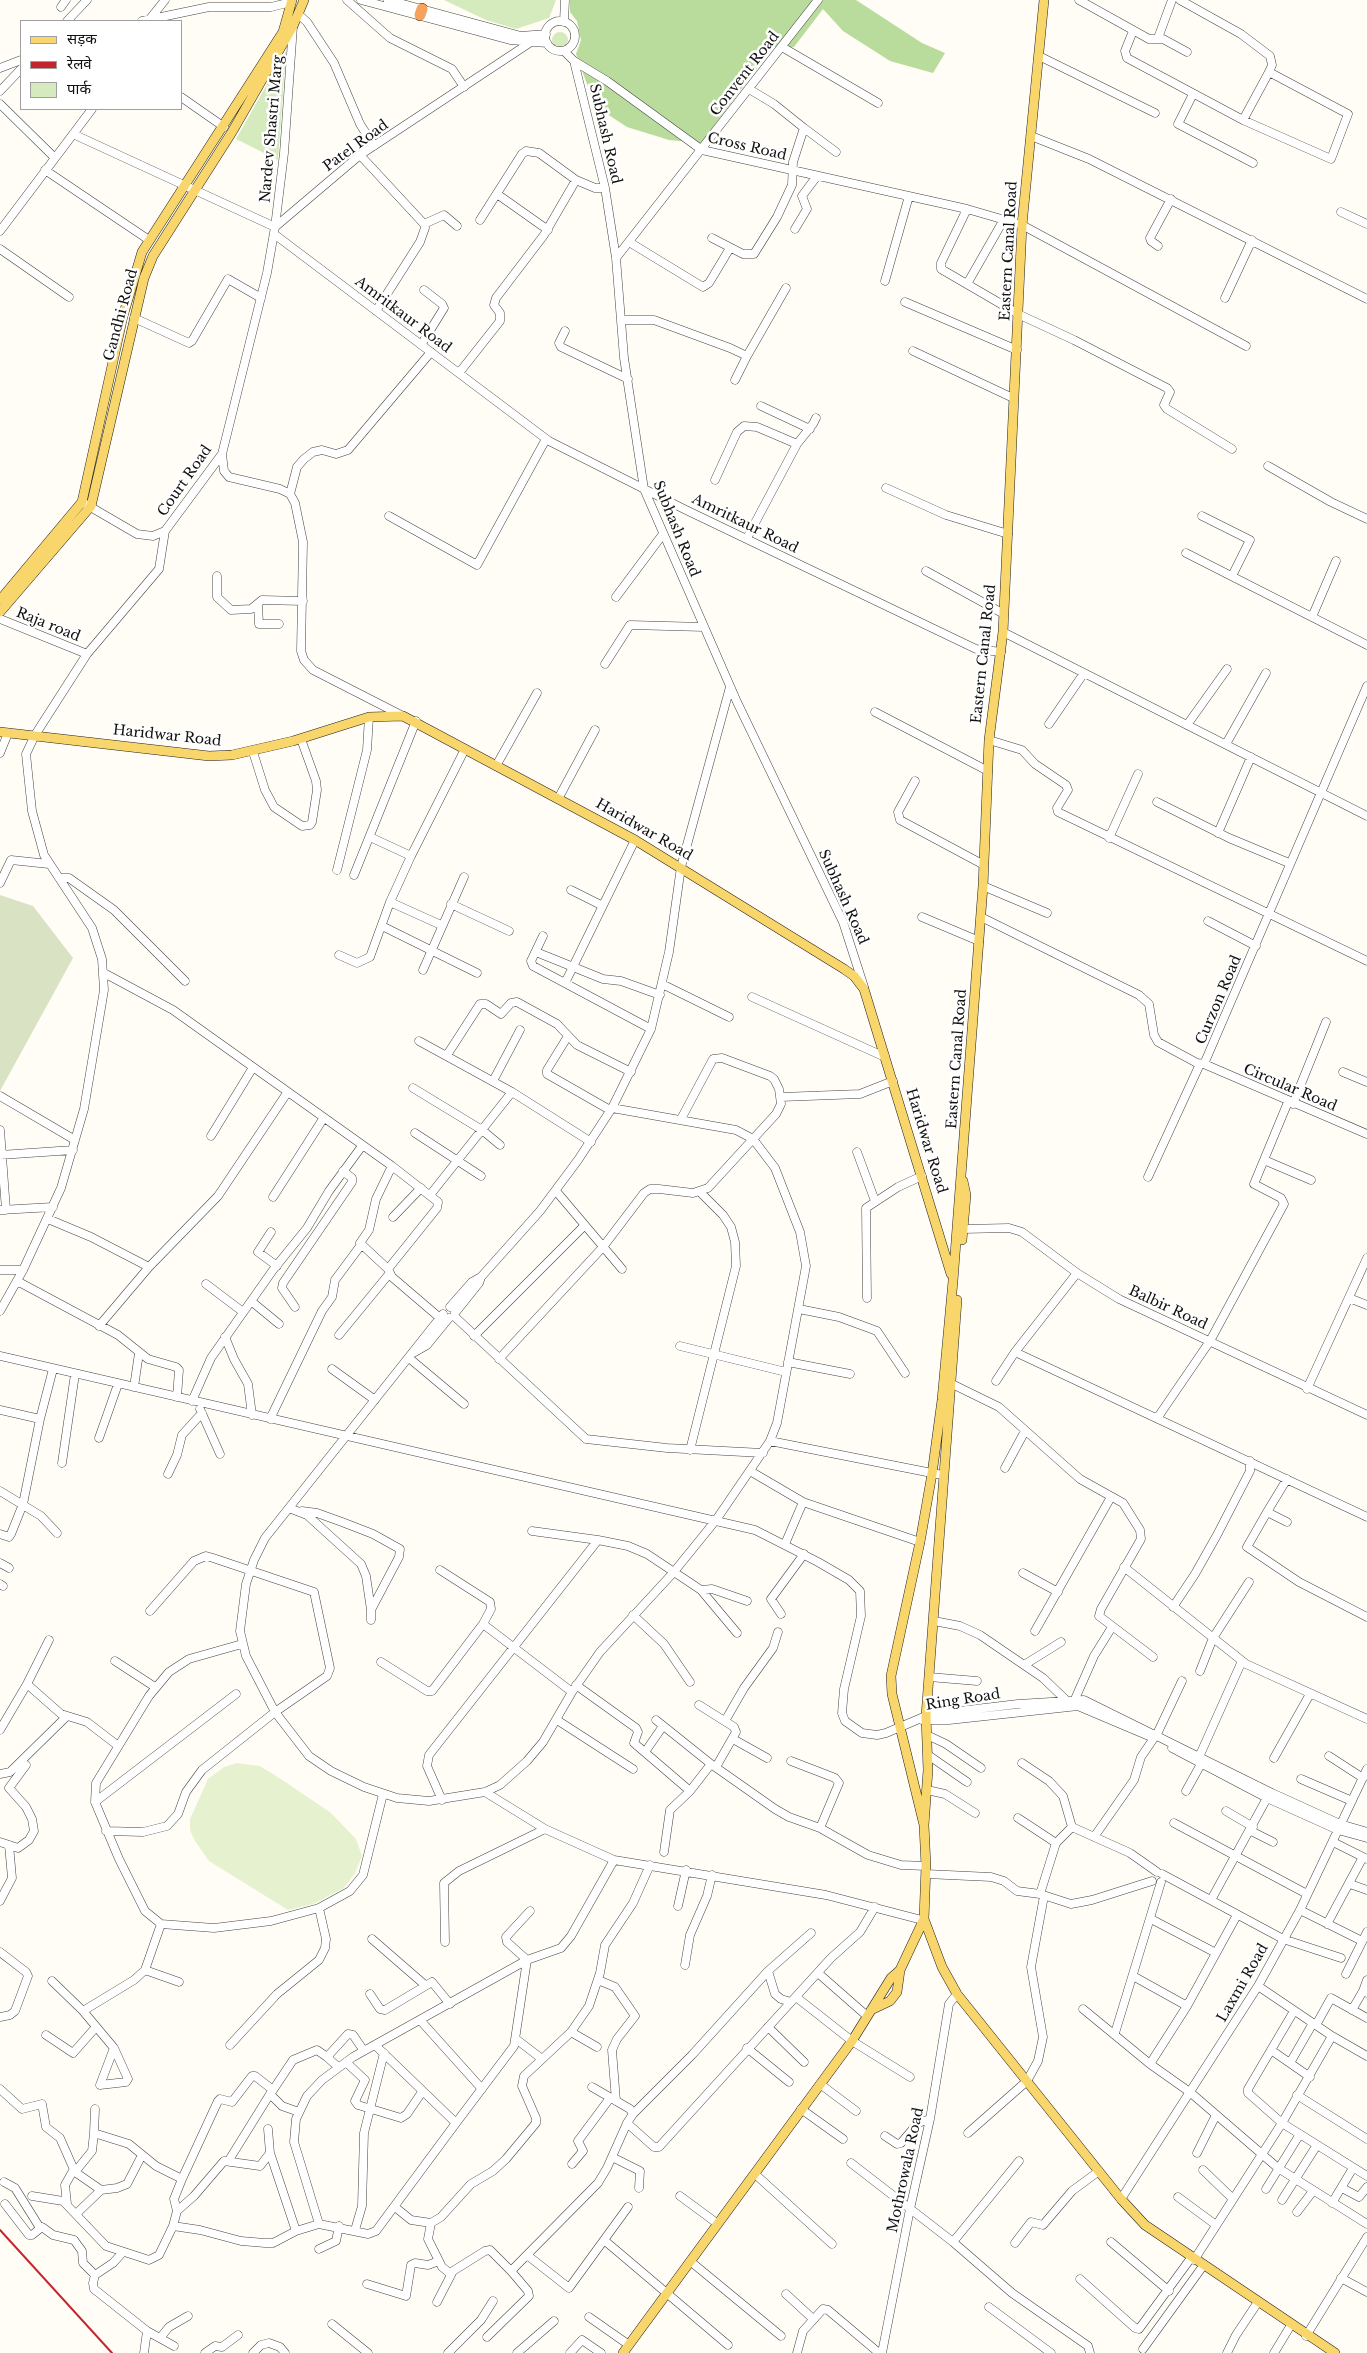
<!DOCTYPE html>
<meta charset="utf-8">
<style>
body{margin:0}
#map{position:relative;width:1367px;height:2353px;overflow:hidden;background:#fffdf5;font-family:"Libre Baskerville","Noto Sans Devanagari",serif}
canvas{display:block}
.legend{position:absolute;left:20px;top:20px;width:162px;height:90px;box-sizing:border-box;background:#fff;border:1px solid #a0a0a0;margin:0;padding:6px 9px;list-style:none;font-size:15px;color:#111}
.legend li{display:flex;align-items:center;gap:10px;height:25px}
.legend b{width:25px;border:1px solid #a0a0a0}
</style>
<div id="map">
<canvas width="1367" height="2353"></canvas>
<ul class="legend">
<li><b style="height:6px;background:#f9d66b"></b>सड़क</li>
<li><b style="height:6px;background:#c4262e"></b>रेलवे</li>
<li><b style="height:14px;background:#d5ebbd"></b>पार्क</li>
</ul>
</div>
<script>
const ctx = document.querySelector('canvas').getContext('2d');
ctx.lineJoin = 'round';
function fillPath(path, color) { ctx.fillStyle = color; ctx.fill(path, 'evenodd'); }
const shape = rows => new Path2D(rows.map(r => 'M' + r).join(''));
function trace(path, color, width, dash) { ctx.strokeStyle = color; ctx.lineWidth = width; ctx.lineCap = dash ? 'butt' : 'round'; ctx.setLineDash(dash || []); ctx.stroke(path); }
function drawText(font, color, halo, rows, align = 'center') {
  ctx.font = font + ' "Libre Baskerville",serif'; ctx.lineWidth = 5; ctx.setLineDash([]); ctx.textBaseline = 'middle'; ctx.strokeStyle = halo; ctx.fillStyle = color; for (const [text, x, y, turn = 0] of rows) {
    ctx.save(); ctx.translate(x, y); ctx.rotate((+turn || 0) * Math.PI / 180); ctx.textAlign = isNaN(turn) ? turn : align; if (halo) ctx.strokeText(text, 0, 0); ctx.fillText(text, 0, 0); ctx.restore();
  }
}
fillPath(shape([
 [444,0,556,0,549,18,516,29,486,20],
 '552 40a8 8 0 1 1 16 0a8 8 0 1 1-16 0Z',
 [286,51,278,160,236,139]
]), '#d5ebbd');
fillPath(shape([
 [570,0,856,0,922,43,945,53,933,73,890,61,843,31,823,9,794,47,773,47,701,143,669,140,627,127,595,106,576,54,581,40,577,21,570,12]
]), '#b9dc9c');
fillPath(shape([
 [0,895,33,906,73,958,0,1091]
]), '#d9e3c4');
fillPath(shape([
 [237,1763,260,1766,284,1781,331,1813,356,1839,362,1856,355,1873,344,1888,313,1904,288,1910,209,1861,195,1841,190,1830,190,1819,208,1779,224,1767]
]), '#e6f2cf');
const minor = shape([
 [347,0,390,38,452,69,464,87],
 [361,0,510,40,547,43],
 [388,0,521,36,546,34],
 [1079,0,1149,39,1163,39,1187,52],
 [1180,0,1241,34,1270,56,1272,65,1269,72,1243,120],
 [61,7,66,0],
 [298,14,307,22,334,63,360,124,374,146],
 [149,20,165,0],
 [67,21,87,0],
 [142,21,209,7,271,7,291,2],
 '545 36a15 15 0 1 1 30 0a15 15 0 1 1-30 0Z',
 [564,22,565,0],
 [1133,31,1125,51,1127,58,1243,120,1331,159,1348,114,1269,72],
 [1158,38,1172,0],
 [782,47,878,103],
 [564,51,574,61,605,188,616,258,624,358,644,489,737,702,843,922,864,987],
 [1039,56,1155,113],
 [574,61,607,81,702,150,967,209,1022,225,1246,346],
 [0,68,21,60],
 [0,91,21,69],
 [1193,94,1178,124,1253,163],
 [181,97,224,127],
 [0,104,55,158],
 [804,128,836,152],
 [73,134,275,227,360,155,531,42],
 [1031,136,1089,159,1367,299],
 [360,155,424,224,425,228,420,242,376,311],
 [45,170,149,240],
 [497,194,548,230],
 [967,209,941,263,941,269,1020,315,1074,340,1167,388,1170,392,1164,405,1167,409,1232,449],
 [1341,212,1367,224],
 [480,220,522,154,526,151,539,153,576,180,595,188,605,188],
 [424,224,444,215,457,226],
 [795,229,807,209,802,196,817,176],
 [0,231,92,109],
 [274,234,549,441,686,510,976,649,1001,652],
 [712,238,743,254,754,254,777,217,792,185,793,162,804,128,774,104,749,89],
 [629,242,703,287,709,283,730,248],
 [1158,246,1151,241,1150,238,1171,199],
 [0,249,69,297],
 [616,258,818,0],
 [885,281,909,196],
 [967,284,1003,221],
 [1225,298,1252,240],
 [905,302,1017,350],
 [134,318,189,343,192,341,228,279,261,298],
 [621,320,654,320,730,348,747,356,786,288],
 [565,331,559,343,561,347,628,379],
 [421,345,444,308,442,304,424,290],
 [913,351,1013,398],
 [459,373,500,321,500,313,494,305,496,298,544,235,576,180],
 [735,380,747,356],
 [761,406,810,429],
 [222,454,224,471,229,477,280,489,290,494,295,503,303,542,301,651,304,660,313,670,403,716],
 [1268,466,1331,502,1367,519],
 [715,480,737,432,744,426,757,427,797,444],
 [886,488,946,515,1008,534],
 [290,494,297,467,304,459,313,452,322,450,336,454,348,450,431,352],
 [82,502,137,534,153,536,165,531],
 [389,516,477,565,546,439],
 [1202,516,1250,540,1232,576],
 [747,538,797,444,813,424,816,418],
 [1186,553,1367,645],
 [926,571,1004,614],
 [217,576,217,597,231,610,251,609,262,600,303,601],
 [616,597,663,534],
 [258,604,259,624,279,624],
 [1312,617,1336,561],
 [0,619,87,654],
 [1003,632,1367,816],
 [605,664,630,625,704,627],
 [875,712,988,771],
 [1049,724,1084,673],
 [1187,725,1227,669],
 [989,740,1022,750,1035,764,1066,785,1068,790,1057,808,1058,812,1367,961],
 [1226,744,1266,673],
 [253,752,265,790,274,807,302,826,310,825,312,822,317,790,316,781,301,739],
 [0,753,8,733],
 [496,766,537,693],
 [915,781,898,812,900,820,984,865],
 [558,799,595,730],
 [1157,802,1229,838,1289,863],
 [1218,833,1251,757],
 [370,837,411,856],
 [1109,838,1138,774],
 [337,870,367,750,369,717],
 [354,875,416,721],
 [59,878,69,878,114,910,185,981],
 [0,883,11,860,49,864],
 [983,886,1047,913],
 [571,890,601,905],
 [390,902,441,925],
 [451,904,509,931],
 [922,917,979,941],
 [981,917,1139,995,1149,1004,1154,1035,1158,1042,1197,1063,1204,1064,1367,686],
 [1208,921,1256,946],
 [382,926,477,973],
 [543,936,531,961,533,966,651,1029],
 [536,952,603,979,621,981,660,995],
 [339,955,357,963,370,957,390,902,411,856,465,749],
 [423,970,464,877],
 [104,973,173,1010,392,1166,438,1202,437,1208,388,1269,392,1277,440,1318],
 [565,983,635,840],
 [662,984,729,1017],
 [752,997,885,1057],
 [568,1036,547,1070,547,1074,610,1110],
 [419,1041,512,1092,591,1142],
 [447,1055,480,1004,486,1004,501,1014,511,1003,517,1002,557,1024,577,1045,631,1072],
 [1204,1064,1367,1134],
 [1343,1072,1367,1082],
 [493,1081,520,1030],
 [413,1088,482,1130,500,1145],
 [0,1096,75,1140],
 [781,1097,860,1094,893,1081],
 [1293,1104,1326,1022],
 [0,1130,6,1210],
 [415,1133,481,1176],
 [211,1136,252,1069],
 [857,1152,875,1201],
 [0,1155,73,1150],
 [1264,1160,1311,1180],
 [1148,1177,1200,1064],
 [556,1191,622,1269],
 [430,1195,512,1092],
 [273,1197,323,1119],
 [0,1210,53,1207],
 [393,1217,421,1188],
 [48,1219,91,1237,149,1267],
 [963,1229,1009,1228,1022,1232,1077,1273,1119,1299,1367,1415],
 [271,1232,258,1252,277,1266],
 [388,1269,360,1243,369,1230,376,1199,392,1166],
 [0,1270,23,1270],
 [17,1281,118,1335,148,1359,176,1367,179,1370,177,1397],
 [206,1284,243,1312],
 [867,1298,866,1208,898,1187,922,1176],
 [1349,1298,1367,1305],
 [251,1301,279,1324],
 [295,1307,282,1288,283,1283,352,1182,352,1178,343,1171],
 [450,1307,472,1282,481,1277],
 [799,1309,839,1317,877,1331,905,1373],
 [0,1311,23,1270,61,1188,84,1109,104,990,102,959,92,928,44,855,32,811,26,754,35,735,87,654,159,569,165,531,222,454,267,273,275,227,284,153,293,26],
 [455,1313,479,1283,481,1277,540,1211,578,1160,612,1108,651,1029,669,952,681,867,730,687],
 [443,1314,265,1538,254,1560,246,1584,240,1631,246,1656,275,1712,309,1756,331,1771,364,1787,397,1798,429,1801,485,1792,500,1785,527,1761,543,1742,572,1692,600,1652,673,1573,716,1520,770,1441,777,1423,806,1266,800,1232,775,1168,753,1139,736,1130,612,1108],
 [454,1316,586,1439,667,1448,763,1453],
 [99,1326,149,1267,218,1196,287,1093],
 [339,1335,389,1274],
 [474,1336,584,1226],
 [225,1337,234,1359,248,1384,252,1415],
 [680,1346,786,1372],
 [1015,1352,1367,1517],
 [413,1353,427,1345,449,1318],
 [0,1356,755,1530,818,1562,849,1580,860,1591,861,1616,844,1689,842,1713,845,1721,862,1733,877,1735,886,1733,926,1716,942,1713,1018,1704,1084,1700,1272,1793,1340,1824,1367,1832],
 [409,1358,464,1404],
 [499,1359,603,1247,644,1193,650,1189,659,1189,693,1193,708,1188,776,1114,781,1104,779,1089,774,1079,770,1076,722,1058,713,1059,681,1119],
 [788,1362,850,1374],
 [332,1369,375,1400],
 [996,1381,1015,1352,1077,1273],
 [950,1383,999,1407,1080,1479,1123,1503,1140,1530,1141,1539,1101,1609,1099,1616,1153,1657],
 [134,1387,139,1353],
 [1307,1389,1367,1258],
 [192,1401,211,1358,273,1270,307,1228,329,1191,362,1146],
 [200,1409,220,1454],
 [0,1410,40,1419],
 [1158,1417,1210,1341,1284,1204,1281,1198,1254,1184,1288,1102],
 [270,1419,322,1311,332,1297,335,1280,361,1245],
 [99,1438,118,1384],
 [770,1441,942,1475],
 [690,1450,736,1266,735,1242,731,1227,723,1215,700,1192],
 [62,1463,75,1374],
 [1005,1468,1025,1431],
 [750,1471,803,1502],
 [168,1474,177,1455,182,1435,202,1413],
 [1287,1479,1267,1512,1287,1522],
 [0,1491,41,1516,57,1533],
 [289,1508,307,1515,361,1564,366,1576,371,1610],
 [302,1511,317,1513,342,1522,373,1534,400,1549,399,1557,371,1610,371,1620],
 [1267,1512,1247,1547,1299,1582,1367,1617],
 [532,1531,598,1540],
 [0,1534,9,1537,11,1534,23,1504,40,1419,53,1369],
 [785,1544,803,1502,920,1542],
 [0,1563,9,1568],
 [1124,1567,1246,1664,1367,1719],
 [1023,1573,1058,1592],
 [0,1584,3,1586],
 [701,1590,712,1589,747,1601],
 [1173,1607,1195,1574,1217,1535,1250,1471,1250,1461],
 [781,1614,771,1599,804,1554],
 [633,1615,664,1644,690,1682],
 [934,1621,960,1626,980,1635,1043,1678,1066,1700],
 [483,1624,572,1692],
 [1035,1631,1111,1497],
 [49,1640,27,1684,61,1714,87,1722,117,1745],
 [242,1644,189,1659,169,1672,149,1696,96,1783,95,1802,119,1859,145,1911,161,1924,214,1928,271,1921,319,1908,350,1891,363,1875,383,1794],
 [115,1661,155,1687],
 [381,1662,427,1691,432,1691,483,1624,491,1609,490,1602,440,1570],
 [1024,1665,1061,1642],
 [1200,1671,1213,1638,1249,1582],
 [929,1677,977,1681],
 [576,1685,636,1728,638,1732,634,1743,690,1791],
 [1075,1699,1094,1656,1112,1627],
 [699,1705,734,1727,736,1732,716,1767],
 [557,1720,633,1769],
 [656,1720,711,1764,775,1809,789,1817,820,1828],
 [922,1720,949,1720,1078,1706,1149,1736],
 [725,1721,744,1688,773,1648,778,1632],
 [0,1730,27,1684],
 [1157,1734,1182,1681],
 [927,1735,946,1744,981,1768],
 [733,1739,767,1758],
 [1172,1748,1267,1798,1338,1830,1367,1838],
 [645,1752,663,1726],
 [928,1755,967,1782],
 [1329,1756,1363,1778],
 [1199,1757,1242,1661],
 [1274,1758,1310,1694],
 [791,1761,835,1778,839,1783,820,1828,868,1855,901,1865,926,1866],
 [1022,1763,1049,1781,1063,1796,1072,1827,1056,1843,1040,1894],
 [0,1774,10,1772,66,1717],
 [1301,1779,1352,1801],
 [927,1790,945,1794,975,1813],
 [1186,1791,1201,1764],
 [485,1792,545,1829,614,1860,826,1895,922,1920],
 [442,1800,427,1766,429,1755,598,1540,628,1546,647,1554,701,1590,737,1633],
 [95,1802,236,1694],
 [1226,1811,1253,1827],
 [1018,1818,1056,1843],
 [1174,1823,1307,1894],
 [1072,1827,1130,1853,1157,1872],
 [106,1831,143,1832,167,1826,178,1814,186,1792,202,1770,275,1712,327,1676,330,1668,314,1592,213,1558,206,1556,194,1561,150,1611],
 [1251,1831,1273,1842],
 [1094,1837,1134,1780,1141,1757,1154,1738],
 [0,1842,18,1848,29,1840,34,1831,32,1819,26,1807,9,1788,26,1765],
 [1333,1842,1367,1859],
 [664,1852,670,1810,690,1791,711,1764],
 [926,1874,991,1877,1004,1881,1017,1891,1040,1894,1071,1904,1092,1900,1152,1881],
 [1162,1874,1283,1939,1341,1958],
 [1350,1884,1367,1890],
 [1211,1900,1267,1798],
 [0,1901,12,1878,9,1845],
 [678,1906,686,1870],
 [1300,1910,1362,1941],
 [1151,1919,1216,1953],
 [1327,1924,1363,1857],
 [372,1939,425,1985],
 [445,1942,444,1883,459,1871,545,1829],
 [0,1952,26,1972,28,1976,15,2011,10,2015,0,2017],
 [685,1965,690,1935,707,1896,712,1875],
 [145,1970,179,1982],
 [768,1971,775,1994,781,1999,791,2002],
 [818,1973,867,2016],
 [1346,1974,1367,1932],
 [1133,1976,1187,2006],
 [598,1980,615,1987,635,2016,617,2039,612,2050,616,2101],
 [52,1981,83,2011],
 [1258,1986,1332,2036,1367,2056],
 [1363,1991,1367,1980],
 [370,1994,380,2009,385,2010,432,1982,450,2004],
 [796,1997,852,2041,910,2077],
 [1083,2009,1150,2064,1191,2093,1278,2168,1367,2224],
 [1352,2010,1363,1991,1367,1993],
 [1294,2011,1248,2089,1248,2093,1282,2123,1367,2176],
 [420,2020,482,2089],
 [1316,2025,1331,1998,1367,2018],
 [768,2027,804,2062],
 [1115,2033,1161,1882],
 [46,2035,73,2053,96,2027],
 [516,2039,542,2059],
 [230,2045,277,1994,319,1960,325,1948,326,1939,319,1908],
 [597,2047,571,2032,589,2006,600,1973,605,1945,633,1903,650,1865],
 [114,2048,100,2085,126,2082,128,2079,114,2048,83,2011,134,1980,145,1970,161,1924],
 [747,2048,789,2082],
 [1271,2050,1310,2077],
 [346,2062,365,2080,355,2101,358,2105,401,2118,407,2114,422,2092],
 [1290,2063,1313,2023],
 [1150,2064,1187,2006,1237,1915],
 [338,2067,327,2057,348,2034,353,2035,364,2051],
 [820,2084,856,2111],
 [592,2087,630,2109,633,2114,627,2123,654,2147,659,2147,831,1958,860,1932,875,1907],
 [0,2089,22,2109,42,2104,46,2127,60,2138,75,2172,101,2190,76,2214],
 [273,2090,293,2060,317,2050,327,2057],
 [1297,2095,1367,2139],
 [801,2109,843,2139],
 [633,2114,692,2055,768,1971,811,1933],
 [456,2123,514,2046,527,1960,507,1942,506,1937,530,1911],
 [268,2129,270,2153,296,2231],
 [94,2133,95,2109],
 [968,2133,1027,2081,1038,2061,1043,2037,1031,1967,1044,1896],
 [885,2136,897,2144,901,2143,918,2123,930,2119],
 [1197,2153,1216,2115],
 [612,2157,640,2171,639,2188],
 [229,2160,270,2094],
 [851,2163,953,2242,1012,2293,1088,2346,1090,2353],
 [572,2164,583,2151,578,2141,610,2098],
 [1203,2170,1233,2199],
 [75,2172,92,2151,94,2133,129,2144,156,2166,182,2179,174,2199,177,2211,173,2226],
 [755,2174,832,2244],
 [182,2179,218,2101,220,2099,232,2102,252,2076,255,2076,273,2090,270,2094,282,2106,299,2112],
 [4,2182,15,2188,40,2228],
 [1342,2188,1359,2197,1367,2187],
 [1266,2189,1300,2134],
 [101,2190,117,2188,127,2184,142,2155],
 [32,2196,63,2201,106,2246,149,2260,159,2255,173,2226,200,2230,241,2241,265,2243,273,2243,296,2231,319,2224,294,2142,296,2119,307,2096,322,2080,353,2057,527,1960,561,1948,571,1936,614,1860],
 [680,2196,718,2224],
 [1178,2197,1216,2225],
 [1121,2199,1258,1986,1300,1910,1367,1769],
 [1282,2200,1317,2145],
 [1332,2203,1353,2168],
 [5,2204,29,2235,32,2235,42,2227,53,2235,74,2240,82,2251,83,2263,95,2275,113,2263,123,2252],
 [67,2204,65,2185,74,2169],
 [395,2207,411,2220,431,2223,441,2217,471,2184,493,2171,506,2159,536,2123,536,2118,522,2086,524,2076,571,2032],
 [177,2211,194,2196,224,2161,260,2166,270,2153],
 [1297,2212,1313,2191],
 [431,2223,428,2239,442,2267,451,2274],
 [319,2224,368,2234,376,2231,456,2123,375,2045],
 [355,2230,362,2206,364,2133,384,2053],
 [604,2240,728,2345],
 [953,2242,1019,2161],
 [1111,2242,1169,2291],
 [1015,2243,1031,2222,1043,2225,1072,2191,1099,2171],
 [319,2249,336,2241,339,2226],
 [527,2255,569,2288,628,2207],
 [1194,2260,1282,2123,1332,2036],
 [690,2261,781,2336],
 [95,2275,93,2283,94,2289,147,2331,144,2353],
 [1341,2278,1367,2292],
 [1080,2279,1135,2328,1139,2329,1191,2258],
 [367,2284,406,2296,411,2265,415,2263,428,2265,439,2261],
 [786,2294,812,2318],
 [437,2302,453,2271,485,2251,490,2250,511,2271],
 [989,2307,1051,2353],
 [589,2317,629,2345],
 [332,2324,368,2353],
 [147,2331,174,2346],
 [1306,2336,1367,2237],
 [487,2337,529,2296,528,2291,511,2271,598,2183,607,2168,627,2123],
 [160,2338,169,2327,188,2316],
 [1143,2349,1203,2266],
 [205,2353,215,2346,222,2347,238,2335],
 [253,2353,261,2345,269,2343,280,2347,285,2353],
 [448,2353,481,2320,493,2301],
 [517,2353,554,2321],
 [570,2353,582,2340,601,2353],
 [797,2353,803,2331,823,2309,828,2310,879,2353],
 [882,2353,910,2209,930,2119,949,2004,957,1994],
 [1227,2353,1236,2335,1258,2302],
 [1274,2353,1291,2325]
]);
const major = shape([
 [0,600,82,502,123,316,142,252,283,32,292,0],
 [0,612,91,506,144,278,153,256,232,132,293,26,304,0],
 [0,732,209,756,232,755,293,741,369,717,403,716,635,840,844,969,854,976,864,989,951,1274],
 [962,1240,966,1195,963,1181],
 [957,1300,926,1716,928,1770,924,1825,926,1866,924,1919,942,1967,957,1994,1121,2199,1145,2225,1335,2353],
 [924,1825,892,1694,891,1676,920,1542,932,1474,942,1400,953,1281,983,886,989,740,1003,632,1022,225,1044,0],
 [871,2010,890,2001,897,1992,900,1970,924,1919],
 [623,2353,852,2041,891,1978,900,1970]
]);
const highway = shape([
 [420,15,422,9]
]);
trace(minor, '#444', 9);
trace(major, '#222', 10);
trace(highway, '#222', 12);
trace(minor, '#fff', 8);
trace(major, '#f9d66b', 9);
trace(highway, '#f5a25d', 11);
trace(shape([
 [0,2230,112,2353]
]), '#c4262e', 2);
drawText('14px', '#111', '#fff', [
 ["Convent Road",745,74,-52],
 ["Nardev Shastri Marg",272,129,-85],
 ["Subhash Road",605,134,77],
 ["Patel Road",356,146,-36],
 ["Cross Road",747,147,13],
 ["Eastern Canal Road",1009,251,-87],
 ["Gandhi Road",121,315,-75],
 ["Amritkaur Road",403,315,37],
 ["Court Road",185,481,-55],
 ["Amritkaur Road",745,524,26],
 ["Subhash Road",676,529,68],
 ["Raja road",48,625,22],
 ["Eastern Canal Road",984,654,-84],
 ["Haridwar Road",167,736,6],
 ["Haridwar Road",644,830,30],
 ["Subhash Road",843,897,66],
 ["Curzon Road",1219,1000,-67],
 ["Eastern Canal Road",957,1059,-86],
 ["Circular Road",1290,1088,23],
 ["Haridwar Road",926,1141,73],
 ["Balbir Road",1168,1308,25],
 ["Ring Road",963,1700,-9],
 ["Laxmi Road",1243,1983,-60],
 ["Mothrowala Road",906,2170,-78]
]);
</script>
